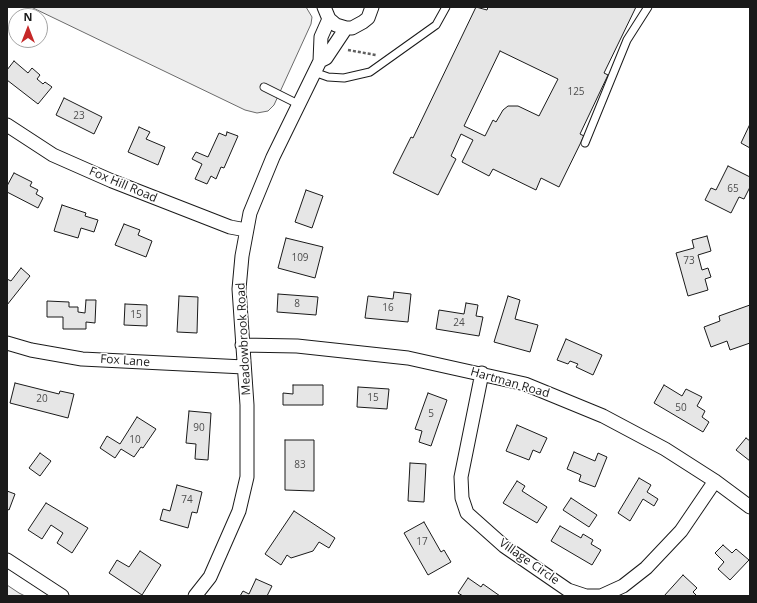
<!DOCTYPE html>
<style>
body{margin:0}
#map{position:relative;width:757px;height:603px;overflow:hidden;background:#fff;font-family:"Open Sans",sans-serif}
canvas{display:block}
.frame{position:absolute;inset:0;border:8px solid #1a1a1a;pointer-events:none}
.north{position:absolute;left:8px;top:8px;width:40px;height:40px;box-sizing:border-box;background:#fff;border:1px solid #a3a3a3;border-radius:50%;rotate:0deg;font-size:11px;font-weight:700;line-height:16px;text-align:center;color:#1a1a1a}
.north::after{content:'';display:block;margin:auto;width:14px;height:18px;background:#c62828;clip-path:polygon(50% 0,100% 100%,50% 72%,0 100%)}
</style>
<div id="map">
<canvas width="757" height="603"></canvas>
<div class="frame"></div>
<div class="north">N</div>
</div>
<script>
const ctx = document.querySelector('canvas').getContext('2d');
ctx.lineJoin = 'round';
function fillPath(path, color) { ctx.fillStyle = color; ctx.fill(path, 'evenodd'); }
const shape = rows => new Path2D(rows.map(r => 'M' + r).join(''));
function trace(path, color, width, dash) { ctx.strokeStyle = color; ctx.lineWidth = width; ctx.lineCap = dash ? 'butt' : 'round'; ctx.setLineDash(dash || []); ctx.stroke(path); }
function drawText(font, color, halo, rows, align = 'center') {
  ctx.font = font + ' "Open Sans",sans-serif'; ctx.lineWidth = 3; ctx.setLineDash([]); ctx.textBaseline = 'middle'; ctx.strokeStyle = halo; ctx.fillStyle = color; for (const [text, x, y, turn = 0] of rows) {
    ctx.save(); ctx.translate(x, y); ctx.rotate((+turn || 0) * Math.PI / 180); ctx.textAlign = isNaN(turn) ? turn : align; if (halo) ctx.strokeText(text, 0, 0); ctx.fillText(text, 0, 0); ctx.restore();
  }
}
const built = shape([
 [31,7,306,7,312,17,311,24,274,105,268,111,257,113,245,110,31,7],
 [7,585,19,593,25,596,7,596,7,585]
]);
fillPath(built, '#ededed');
trace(built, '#6a6a6a', 1);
const building = shape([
 [476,7,487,10,488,7,636,7,604,73,608,75,580,134,584,136,559,187,541,178,536,190,493,169,489,176,462,162,473,140,461,134,451,156,456,159,438,195,393,173,411,137,413,138,476,7],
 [500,51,558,79,539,116,518,106,508,106,503,110,496,122,493,120,485,136,464,126,500,51],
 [14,61,28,73,32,68,40,75,37,79,43,84,45,82,52,87,38,104,7,80,7,70,14,61],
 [64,98,102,117,94,134,56,115,64,98],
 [750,124,750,148,741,143,750,124],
 [139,127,150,132,146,139,165,147,158,165,128,152,139,127],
 [227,132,238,136,224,168,221,167,216,179,211,176,207,184,195,179,202,164,192,159,196,152,208,157,219,133,226,136,227,132],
 [728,166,750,177,750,187,744,199,739,197,731,213,705,200,711,188,716,190,728,166],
 [14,173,32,182,30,186,38,190,36,194,43,198,38,208,7,192,7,186,14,173],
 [306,190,323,196,312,228,295,222,306,190],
 [62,205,86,213,85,216,98,220,94,232,81,228,78,238,54,231,62,205],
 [124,224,140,230,138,235,152,241,146,257,115,245,124,224],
 [707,236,711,251,698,255,702,270,708,268,711,277,705,279,708,290,688,296,676,253,694,248,692,240,707,236],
 [286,238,323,247,315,278,278,268,286,238],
 [21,268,30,276,7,305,7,279,11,281,21,268],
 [394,292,411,294,408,322,365,318,368,296,393,299,394,292],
 [278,294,318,297,316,315,277,312,278,294],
 [179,296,198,297,197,333,177,332,179,296],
 [508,296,520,300,515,319,538,325,530,352,494,342,508,296],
 [86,300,96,300,95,323,86,322,86,329,63,329,63,317,47,317,47,301,69,302,69,307,78,307,78,312,85,313,86,300],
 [466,303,478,305,476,316,483,317,479,336,436,329,439,310,464,314,466,303],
 [125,304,147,305,147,326,124,325,125,304],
 [750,305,750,343,730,350,727,341,711,347,704,327,720,321,719,316,750,305],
 [566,339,602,355,593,375,576,367,578,364,570,361,568,364,557,360,566,339],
 [15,383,59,394,60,391,74,394,68,418,10,403,15,383],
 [293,385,323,385,323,405,283,405,283,393,293,394,293,385],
 [664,385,682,396,686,389,702,397,697,406,705,411,702,417,709,422,703,432,654,403,664,385],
 [358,387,389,389,387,409,357,407,358,387],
 [428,393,447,400,431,446,419,442,422,431,415,429,428,393],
 [189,411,211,413,208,460,195,459,196,444,186,443,189,411],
 [137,417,156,429,143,448,141,447,134,457,121,449,115,458,100,448,107,436,120,444,137,417],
 [517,425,547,438,540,453,533,450,529,460,506,451,517,425],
 [746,438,750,441,750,461,736,450,746,438],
 [285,440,314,440,314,491,285,490,285,440],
 [574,452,595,461,598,453,607,457,595,487,579,481,581,475,567,469,574,452],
 [40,453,51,461,40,476,29,468,40,453],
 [410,463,426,464,424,502,408,501,410,463],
 [639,478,651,485,647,492,658,499,654,506,643,499,630,521,618,513,639,478],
 [517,481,525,486,522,491,547,507,537,523,503,503,517,481],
 [177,485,202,492,197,513,192,512,188,528,160,520,163,509,170,511,177,485],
 [7,491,15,494,9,510,7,509,7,491],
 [571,498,597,515,589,527,563,510,571,498],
 [46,503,88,528,72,553,57,543,63,533,51,525,42,539,28,530,46,503],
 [294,511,335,538,329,548,319,542,313,551,291,558,287,555,281,565,265,554,294,511],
 [424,522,441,552,444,550,451,562,428,575,404,533,424,522],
 [560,526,581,538,583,534,593,540,591,544,601,550,592,565,551,541,560,526],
 [723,545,732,553,736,549,749,560,730,580,718,569,724,562,715,553,723,545],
 [140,551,161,565,142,595,109,573,117,560,129,567,140,551],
 [683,575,697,588,693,592,696,595,695,596,664,596,683,575],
 [468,578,481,587,483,584,500,596,463,596,458,593,468,578],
 [256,579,272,586,267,596,240,596,243,591,249,594,256,579]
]);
fillPath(building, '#e6e6e6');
trace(building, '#1a1a1a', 1);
const service = shape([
 [314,72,328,77,344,78,370,72,436,25,446,7],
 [264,87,298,104],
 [585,143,627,40,648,7]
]);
const minor = shape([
 [324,7,329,19,336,25,346,28,352,28,363,22,368,18,372,7],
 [320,61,326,58,346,28],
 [7,125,53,155,112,181,230,227,246,230],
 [7,343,31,350,82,359,244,367],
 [242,345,297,346,408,358,525,384,603,416,665,449,715,481,750,507],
 [482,373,461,477,462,498,467,513,504,546,568,590,586,596,601,596,623,586,646,568,681,531,715,481],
 [7,560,62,596],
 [195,596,210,577,239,511,247,477,247,405,239,289,242,256,250,213,273,157,320,61,321,37,329,19]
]);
trace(service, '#1a1a1a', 9);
trace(minor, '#1a1a1a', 15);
trace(shape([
 [348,50,376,55]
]), '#5f5f5f', 2.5, [3, 2]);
trace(service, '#fff', 7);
trace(minor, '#fff', 13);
drawText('10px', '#4d4d4d', null, [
 ["125",576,92],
 ["23",79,116],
 ["65",733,189],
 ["109",300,258],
 ["73",689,261],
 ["8",297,304],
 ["16",388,308],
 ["15",136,315],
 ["24",459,323],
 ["15",373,398],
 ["20",42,399],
 ["50",681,408],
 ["5",431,414],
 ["90",199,428],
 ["10",135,440],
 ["83",300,465],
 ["74",187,500],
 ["17",422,542]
]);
drawText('12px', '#1a1a1a', '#fff', [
 ["Fox Hill Road",123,185,23],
 ["Meadowbrook Road",244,339,-93],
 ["Fox Lane",125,361,4],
 ["Hartman Road",510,383,16],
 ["Village Circle",529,562,35]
]);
</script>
